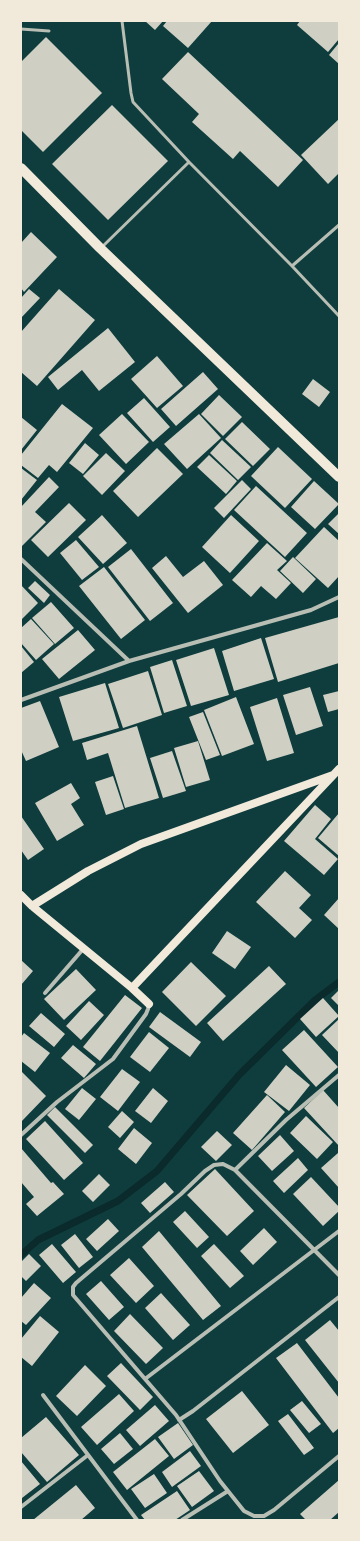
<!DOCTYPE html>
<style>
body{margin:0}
#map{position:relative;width:360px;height:1541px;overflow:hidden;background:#0f3d3e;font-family:Lato,sans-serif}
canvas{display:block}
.frame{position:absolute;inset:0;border:22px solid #f1e9da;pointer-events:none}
</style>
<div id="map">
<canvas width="360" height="1541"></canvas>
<div class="frame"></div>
</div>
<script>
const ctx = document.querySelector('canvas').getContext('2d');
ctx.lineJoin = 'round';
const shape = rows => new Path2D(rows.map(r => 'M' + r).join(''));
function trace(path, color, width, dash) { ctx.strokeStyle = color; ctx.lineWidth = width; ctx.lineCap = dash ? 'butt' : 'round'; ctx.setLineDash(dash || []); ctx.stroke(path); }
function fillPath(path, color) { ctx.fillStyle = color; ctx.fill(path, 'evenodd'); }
trace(shape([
 [21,1255,38,1240,118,1201,157,1171,239,1075,315,1000,339,982]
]), '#0a2a2b', 7);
fillPath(shape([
 [145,21,163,21,155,30],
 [167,21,212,21,188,48,163,26],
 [300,21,339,21,339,39,328,52,297,25],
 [46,37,102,93,43,152,21,130,21,62],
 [338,44,339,45,339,64,329,55],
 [188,52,303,160,278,187,240,151,233,159,192,122,199,114,162,79],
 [112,105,168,161,108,220,52,164],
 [339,119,339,173,328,184,301,155],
 [31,232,57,257,24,292,21,288,21,243],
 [29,289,40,298,21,318,21,298],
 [59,289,95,320,37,386,21,372,21,332],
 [108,328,135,362,99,391,82,370,58,390,48,377],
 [157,356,183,386,157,408,131,379],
 [203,372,218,389,176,426,161,409],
 [313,379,330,392,319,407,302,394],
 [219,395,242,417,223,436,201,414],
 [144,398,170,427,153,442,127,413],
 [62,404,93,428,57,472,49,465,38,478,21,465,21,455],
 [122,414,149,442,126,464,99,435],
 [199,414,221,438,187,469,164,444],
 [21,417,37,430,21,450],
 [242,422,270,449,253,466,225,439],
 [222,440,251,467,238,480,210,453],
 [85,443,99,455,83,474,69,463],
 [278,447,312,479,285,508,251,476],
 [157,448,183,474,138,517,113,491],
 [106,453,125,471,102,495,83,476],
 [209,455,237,481,226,494,197,467],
 [21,468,37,480,21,500],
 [49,477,59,487,35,512,46,522,22,546,21,507],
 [242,480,251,489,224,518,214,508],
 [314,481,339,504,315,529,291,507],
 [256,486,307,533,285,557,234,510],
 [69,503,86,520,48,557,31,540],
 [339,513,339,534,328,524],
 [102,515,127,543,103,564,78,537],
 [231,515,259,541,230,573,202,547],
 [324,527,339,541,339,576,328,588,295,558],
 [76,540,99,567,82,580,60,553],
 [267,543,287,561,277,570,291,583,276,599,261,586,251,597,232,580],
 [131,549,173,603,150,621,108,567],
 [166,556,183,577,204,561,223,585,188,613,152,568],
 [293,557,316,579,303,593,280,571],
 [104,567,145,620,121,639,79,586],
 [35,581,50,595,44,603,28,588],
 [21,585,38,603,21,620],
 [51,602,74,628,55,644,32,618],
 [339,617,339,663,278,682,265,638],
 [31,619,54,644,36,660,21,643,21,628],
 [78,630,95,650,59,679,42,659],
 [261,638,274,679,234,691,222,651],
 [21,646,34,662,21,673],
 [214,648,229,695,191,706,176,660],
 [172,660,187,706,164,713,150,667],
 [148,671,162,715,123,728,108,684],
 [105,683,119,728,73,741,59,697],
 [310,687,323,726,296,735,283,695],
 [339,691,339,709,328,712,323,695],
 [236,697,254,744,222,756,204,710],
 [277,698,294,753,267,761,250,707],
 [40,701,59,747,26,761,21,750,21,708],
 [203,712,220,755,206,760,189,717],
 [137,726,159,798,125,808,108,753,87,760,82,743],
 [198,741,210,780,186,787,174,748],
 [172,751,186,791,163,798,150,758],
 [113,776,124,809,106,815,95,782],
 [71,783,80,798,71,804,84,825,57,841,35,803],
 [315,805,331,819,315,839,338,859,324,875,284,841],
 [339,813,339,856,318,838],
 [21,816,44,849,28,860,21,850],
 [285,871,311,895,299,908,312,920,295,938,256,902],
 [339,898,339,929,324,915],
 [227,931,251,947,235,969,212,953],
 [21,960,33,971,21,985],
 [191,962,226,996,196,1026,162,992],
 [269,966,286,984,223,1041,207,1023],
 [76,969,96,990,64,1020,44,999],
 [339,990,339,1006,331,998],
 [125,995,142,1008,100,1061,83,1047],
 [323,998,339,1016,316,1037,300,1019],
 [89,1001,104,1015,81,1040,66,1026],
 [160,1012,201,1042,190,1057,149,1027],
 [41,1013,65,1034,54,1047,29,1026],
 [339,1019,339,1053,322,1035],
 [304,1030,338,1067,316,1087,282,1050],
 [149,1032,169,1048,150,1072,130,1057],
 [24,1033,50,1053,35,1072,21,1061,21,1037],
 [73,1045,96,1064,84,1078,61,1058],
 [286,1065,310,1085,289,1111,264,1092],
 [122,1069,140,1082,118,1111,100,1097],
 [21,1071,46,1096,21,1122],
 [82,1088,96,1099,79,1120,65,1109],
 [153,1088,168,1101,151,1123,135,1111],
 [323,1090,339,1108,339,1146,304,1108],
 [267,1095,285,1112,252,1150,233,1133],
 [55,1107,93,1145,85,1153,47,1115],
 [122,1111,134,1122,120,1138,108,1127],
 [306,1116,333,1142,317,1159,290,1133],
 [45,1121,83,1163,64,1180,26,1139],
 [134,1128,152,1143,136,1164,118,1149],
 [217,1131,232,1145,216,1161,201,1147],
 [280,1135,294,1151,272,1171,258,1156],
 [21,1148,51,1183,53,1182,64,1194,37,1216,26,1204,34,1197,21,1182],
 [338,1153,339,1154,339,1188,321,1168],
 [298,1158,308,1170,284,1193,273,1181],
 [215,1169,254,1211,227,1236,187,1195],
 [99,1174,110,1185,93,1202,82,1191],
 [311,1177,339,1207,339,1211,323,1226,293,1194],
 [165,1182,174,1192,150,1213,141,1203],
 [185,1211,209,1237,197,1248,173,1222],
 [108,1219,119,1231,97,1251,86,1239],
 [264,1228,277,1242,253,1265,240,1251],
 [159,1231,221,1306,203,1320,142,1247],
 [75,1234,93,1257,79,1268,61,1245],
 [52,1244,76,1272,63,1283,39,1255],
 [214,1244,244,1276,230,1288,201,1256],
 [29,1254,41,1266,26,1281,21,1276,21,1262],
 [129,1258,154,1286,136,1303,110,1275],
 [101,1281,124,1307,109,1320,86,1294],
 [34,1283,51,1298,26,1325,21,1321,21,1298],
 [161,1293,190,1325,173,1340,145,1308],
 [130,1314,163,1348,146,1364,114,1331],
 [40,1316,59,1332,32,1366,21,1357,21,1339],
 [330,1320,339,1331,339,1383,305,1340],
 [297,1343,339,1398,339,1428,333,1433,276,1358],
 [121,1363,153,1397,140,1410,107,1376],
 [85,1365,106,1386,77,1416,56,1396],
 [242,1391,269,1425,233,1453,206,1419],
 [119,1394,134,1411,97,1445,81,1427],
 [302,1401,321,1424,309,1433,290,1410],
 [155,1405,169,1421,140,1446,126,1430],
 [288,1414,314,1448,304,1455,278,1421],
 [46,1417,79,1455,47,1482,21,1452,21,1438],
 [178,1423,193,1445,174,1459,158,1437],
 [120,1433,133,1449,114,1464,101,1449],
 [155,1439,169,1456,127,1490,113,1472],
 [190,1451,201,1466,172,1487,162,1472],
 [21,1461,40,1484,22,1498,21,1497],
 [199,1471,214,1491,192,1507,177,1486],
 [154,1474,167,1493,145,1508,131,1489],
 [339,1480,339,1512,330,1520,306,1520,300,1514],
 [76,1485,95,1508,81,1520,33,1520],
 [177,1491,190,1510,175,1520,145,1520,141,1515]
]), '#cfcfc3');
trace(shape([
 [122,21,131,93,133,102,189,162],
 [21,29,49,31],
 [102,247,189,162,292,266,339,225],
 [292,266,339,316]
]), '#b8beb3', 3);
trace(shape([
 [21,559,129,661],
 [21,700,129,661,311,610,339,597],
 [45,993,84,948],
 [21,1135,57,1102,113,1059,146,1014,148,1009,149,1004],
 [235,1170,286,1120,339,1075],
 [339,1231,145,1379,176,1415,220,1481,244,1511,254,1516,264,1516,274,1510,339,1456],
 [145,1379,73,1295,73,1287,76,1283,181,1194,205,1171,214,1165,223,1164,235,1170,339,1275],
 [43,1395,137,1520],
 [179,1420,193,1411,339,1297],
 [21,1507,88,1455],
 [182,1520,228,1491]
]), '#b8beb3', 4);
trace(shape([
 [21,895,32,906,132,988,149,1004],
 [32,906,88,871,141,844,333,775],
 [132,988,339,769]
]), '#f1e9da', 8);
trace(shape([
 [21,168,100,248,339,477]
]), '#f1e9da', 10);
</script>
